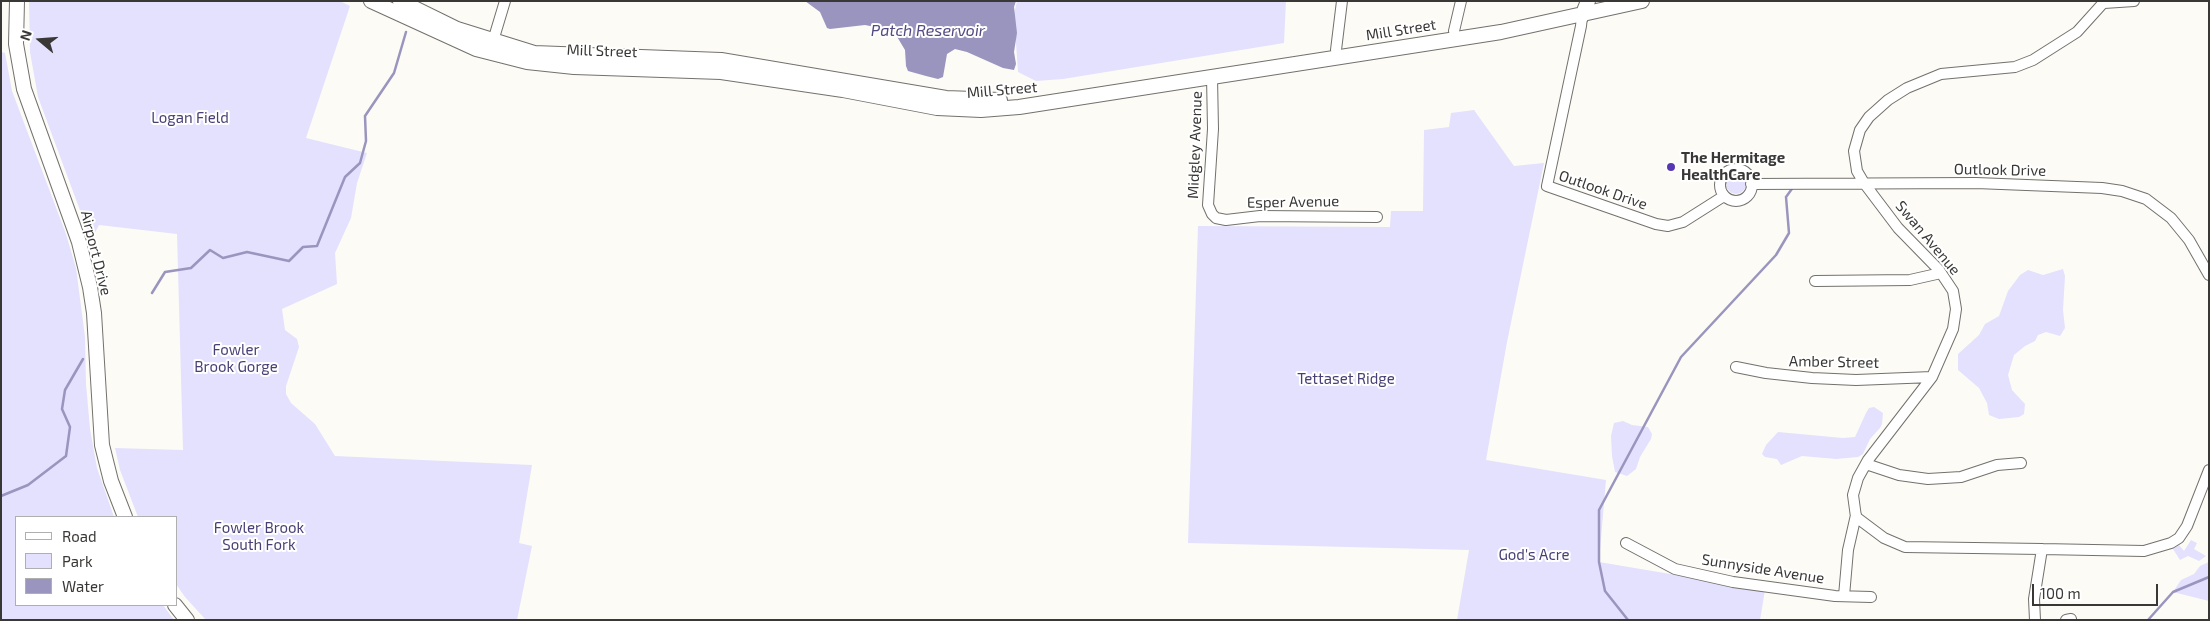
<!DOCTYPE html>
<style>
body{margin:0}
#map{position:relative;width:2210px;height:621px;overflow:hidden;background:#fdfbf6;font-family:"Exo 2",sans-serif}
canvas{display:block}
.frame{position:absolute;inset:0;border:2px solid #393836;pointer-events:none}
.legend{position:absolute;left:15px;top:516px;width:162px;height:90px;box-sizing:border-box;background:#fff;border:1px solid #b0afaf;margin:0;padding:6px 9px;list-style:none;font-size:15px;color:#393836}
.legend li{display:flex;align-items:center;gap:10px;height:25px}
.legend b{width:25px;border:1px solid #b0afaf}
.north{position:absolute;left:15px;top:15px;width:50px;height:50px;-webkit-text-stroke:4px #fff;paint-order:stroke;rotate:288deg;font-size:14px;font-weight:700;line-height:20px;text-align:center;color:#393836}
.north::after{content:'';display:block;margin:auto;width:18px;height:22px;background:#393836;clip-path:polygon(50% 0,100% 100%,50% 72%,0 100%)}
.scale{position:absolute;left:2032px;top:584px;width:126px;height:22px;box-sizing:border-box;border:2px solid #393836;border-top:0;padding-left:6px;font-size:15px;line-height:18px;white-space:nowrap;color:#393836;-webkit-text-stroke:4px #fff;paint-order:stroke}
</style>
<div id="map">
<canvas width="2210" height="621"></canvas>
<div class="frame"></div>
<ul class="legend">
<li><b style="height:6px;background:#fff"></b>Road</li>
<li><b style="height:14px;background:#e3e1fd"></b>Park</li>
<li><b style="height:14px;background:#9995be"></b>Water</li>
</ul>
<div class="north">N</div>
<div class="scale">100 m</div>
</div>
<script>
const ctx = document.querySelector('canvas').getContext('2d');
ctx.lineJoin = 'round';
function fillPath(path, color) { ctx.fillStyle = color; ctx.fill(path, 'evenodd'); }
const shape = rows => new Path2D(rows.map(r => 'M' + r).join(''));
function trace(path, color, width, dash) { ctx.strokeStyle = color; ctx.lineWidth = width; ctx.lineCap = dash ? 'butt' : 'round'; ctx.setLineDash(dash || []); ctx.stroke(path); }
function drawText(font, color, halo, rows, align = 'center') {
  ctx.font = font + ' "Exo 2",sans-serif'; ctx.lineWidth = 4; ctx.setLineDash([]); ctx.textBaseline = 'middle'; ctx.strokeStyle = halo; ctx.fillStyle = color; for (const [text, x, y, turn = 0] of rows) {
    ctx.save(); ctx.translate(x, y); ctx.rotate((+turn || 0) * Math.PI / 180); ctx.textAlign = isNaN(turn) ? turn : align; if (halo) ctx.strokeText(text, 0, 0); ctx.fillText(text, 0, 0); ctx.restore();
  }
}
fillPath(shape([
 [29,1,340,1,350,6,306,138,367,153,357,183,351,218,335,253,337,284,282,309,285,330,297,339,299,347,286,386,286,394,291,403,315,424,335,456,532,465,519,543,532,546,517,620,206,620,185,597,176,584,176,517,138,517,120,470,115,448,183,450,177,234,99,225,91,240,38,97,30,52],
 [1017,1,1286,1,1284,43,1063,79,1036,81,1018,72,1014,14],
 [1,52,5,53,12,91,66,234,76,268,85,337,86,384,90,429,97,468,114,517,16,517,16,605,163,605,174,620,1,620],
 [1474,110,1514,166,1544,163,1507,342,1486,460,1606,480,1599,562,1765,590,1760,620,1457,620,1469,550,1188,543,1198,226,1390,227,1391,211,1423,211,1424,130,1449,127,1451,113],
 '1726 184a10 10 0 1 1 20 0a10 10 0 1 1-20 0Z',
 [2063,269,2065,276,2063,310,2065,328,2060,336,2046,332,2038,335,2035,341,2025,346,2014,355,2008,375,2012,390,2025,404,2024,414,2019,417,1999,419,1989,415,1987,403,1979,388,1958,370,1958,354,1979,335,1985,324,1999,316,2008,291,2020,275,2028,270,2043,275],
 [1874,407,1883,413,1882,424,1880,428,1870,439,1863,454,1858,457,1836,459,1802,456,1781,465,1777,459,1765,457,1762,454,1766,445,1778,432,1843,438,1855,437,1866,413,1869,408],
 [1623,421,1632,425,1648,427,1652,434,1651,439,1640,457,1636,469,1627,476,1615,472,1612,456,1611,436,1614,423],
 [2191,540,2197,543,2194,549,2206,556,2199,561,2188,556,2180,560,2173,549,2179,545,2184,551],
 [2209,562,2209,601,2173,592,2181,580,2194,574,2200,566]
]), '#e3e1fd');
fillPath(shape([
 [805,1,1016,1,1014,7,1017,33,1014,52,1016,64,1014,70,1003,68,967,52,955,49,947,54,943,77,938,79,926,76,908,71,906,66,905,50,896,35,885,29,865,25,830,29,827,28,820,12]
]), '#9995be');
trace(shape([
 [152,293,165,272,191,268,210,250,223,258,247,252,289,261,303,247,317,246,345,177,360,163,366,141,365,116,394,73,406,32],
 [1,496,28,485,66,456,70,427,62,409,65,390,83,359],
 [1628,620,1605,591,1599,562,1599,510,1681,357,1776,255,1789,233,1786,197,1794,186],
 [2148,620,2173,592,2209,577]
]), '#9995be', 2.5);
const street = shape([
 [2104,3,2134,1],
 [1582,16,1581,26,1547,186,1656,224,1668,226,1683,222,1724,196],
 [1454,31,1461,1],
 [493,41,505,1],
 [1336,50,1342,1],
 [1212,77,1213,129,1208,205,1212,214,1216,218,1226,220,1260,216,1377,217],
 '1720 185a16 16 0 1 1 32 0a16 16 0 1 1-32 0Z',
 [1751,184,1976,183,2102,188,2122,191,2146,199,2171,218,2189,240,2209,275],
 [1815,281,1910,280,1941,273],
 [1736,367,1766,373,1812,378,1856,380,1932,377],
 [1866,464,1899,475,1928,479,1961,477,1997,465,2021,463],
 [1626,543,1675,569,1733,582,1835,596,1871,597],
 [2042,549,2144,551,2171,543,2179,538,2187,526,2209,470],
 [1844,596,1848,550,1856,515],
 [2035,620,2034,599,2042,549,1905,547,1884,538,1856,517,1853,495,1858,478,1868,460,1932,377,1953,329,1956,309,1953,291,1939,270,1898,228,1864,183,1857,171,1854,151,1860,130,1869,117,1888,100,1907,88,1941,74,2015,67,2033,60,2077,32,2105,1],
 [2066,620,2071,619]
]);
const secondary = shape([
 [17,1,16,44,24,89,79,242,90,287,94,313,102,445,111,481,125,517],
 [371,1,476,49,527,62,574,67,721,72,843,90,937,108,981,110,1019,107,1501,32,1642,1],
 [400,1,457,29,534,53,721,60,946,98,1000,100],
 [1582,16,1588,1],
 [175,605,187,620]
]);
trace(street, '#73716d', 12);
trace(secondary, '#73716d', 16);
trace(street, '#fff', 10);
trace(secondary, '#fff', 14);
for (const [x, y, r, color] of [
 [1671,167,5,"#5838b0"]
]) { const dot = new Path2D(); dot.arc(x, y, r, 0, 2 * Math.PI); ctx.fillStyle = color; ctx.fill(dot); trace(dot, '#fff', 2); }
drawText('15px', '#393836', '#fff', [
 ["Mill Street",1401,30,-9],
 ["Mill Street",602,51,2],
 ["Mill Street",1002,90,-5],
 ["Midgley Avenue",1195,145,-88],
 ["Outlook Drive",2000,170,1],
 ["Outlook Drive",1603,190,19],
 ["Esper Avenue",1293,202,-1],
 ["Swan Avenue",1928,238,50],
 ["Airport Drive",96,253,76],
 ["Amber Street",1834,362,1],
 ["Sunnyside Avenue",1763,569,9]
]);
drawText('15px', '#483f75', '#fff', [
 ["Logan Field",190,118],
 ["Fowler",236,350],
 ["Brook Gorge",236,367],
 ["Tettaset Ridge",1346,379],
 ["Fowler Brook",259,528],
 ["South Fork",259,545],
 ["God's Acre",1534,555]
]);
drawText('bold 15px', '#393836', '#fff', [
 ["The Hermitage",1681,158],
 ["HealthCare",1681,175]
], 'left');
drawText('italic 16px', '#534b82', '#fff', [
 ["Patch Reservoir",928,31]
]);
</script>
